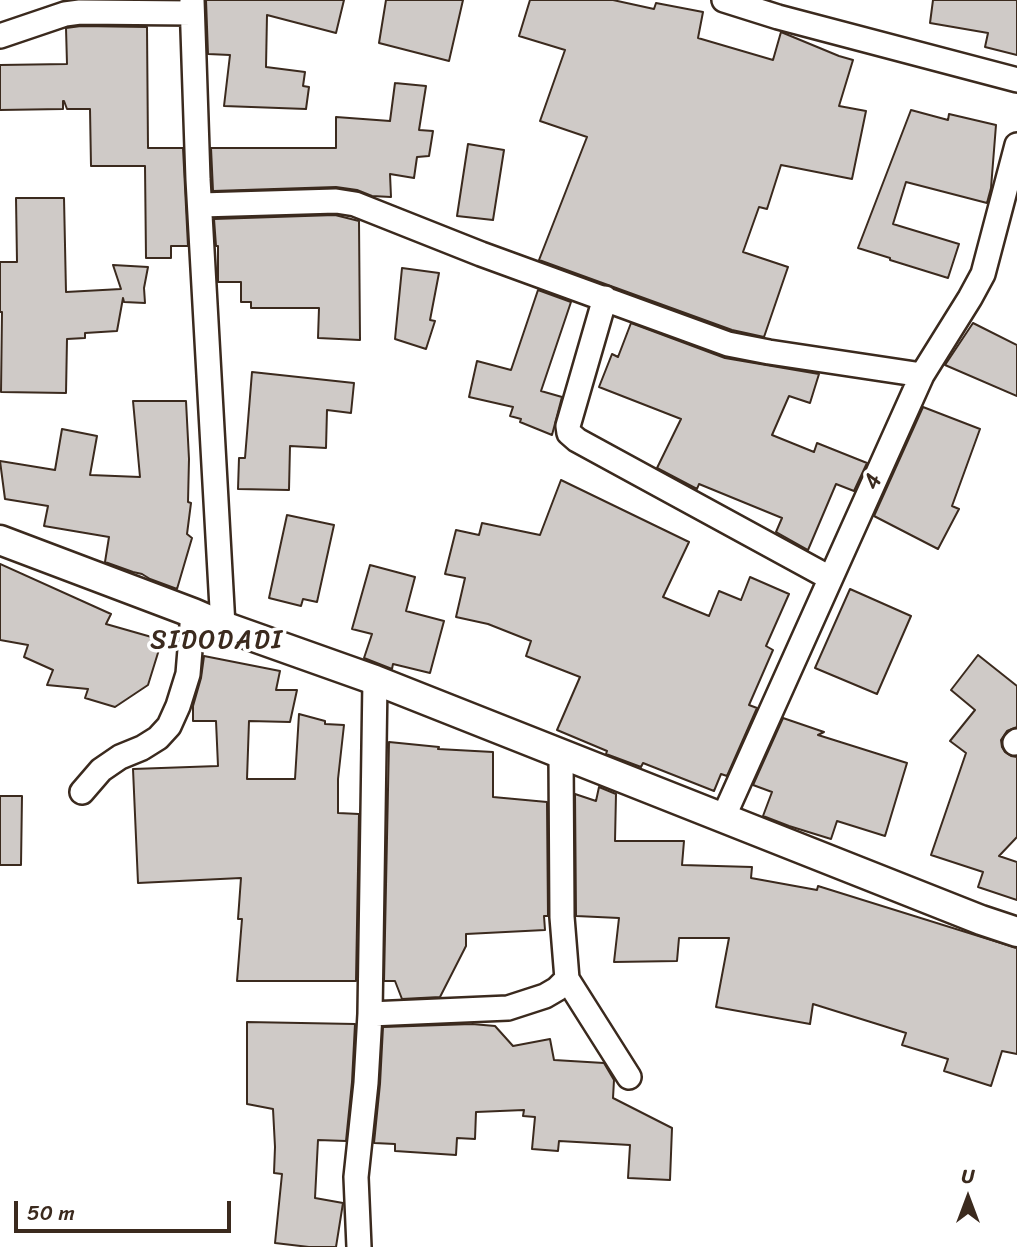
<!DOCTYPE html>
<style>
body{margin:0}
#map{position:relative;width:1017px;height:1247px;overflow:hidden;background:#fff;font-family:Sriracha,sans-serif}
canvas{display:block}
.north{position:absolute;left:933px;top:1163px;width:70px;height:70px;-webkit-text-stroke:5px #fff;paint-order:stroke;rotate:0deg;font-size:19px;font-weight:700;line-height:28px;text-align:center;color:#3b2a1e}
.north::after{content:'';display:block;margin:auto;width:24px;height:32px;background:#3b2a1e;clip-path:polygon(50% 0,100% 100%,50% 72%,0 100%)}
.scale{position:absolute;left:14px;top:1201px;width:217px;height:32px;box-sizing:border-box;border:4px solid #3b2a1e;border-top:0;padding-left:9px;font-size:21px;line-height:24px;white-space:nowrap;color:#3b2a1e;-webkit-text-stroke:5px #fff;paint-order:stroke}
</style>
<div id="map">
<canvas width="1017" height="1247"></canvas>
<div class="north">U</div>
<div class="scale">50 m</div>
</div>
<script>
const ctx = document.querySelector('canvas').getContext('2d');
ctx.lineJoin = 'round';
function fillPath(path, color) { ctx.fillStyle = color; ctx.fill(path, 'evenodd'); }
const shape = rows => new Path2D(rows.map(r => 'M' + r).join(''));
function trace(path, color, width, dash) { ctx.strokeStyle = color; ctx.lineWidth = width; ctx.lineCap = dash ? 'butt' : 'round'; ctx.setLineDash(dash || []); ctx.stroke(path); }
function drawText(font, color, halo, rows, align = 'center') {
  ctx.font = font + ' Sriracha,sans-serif'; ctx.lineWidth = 7; ctx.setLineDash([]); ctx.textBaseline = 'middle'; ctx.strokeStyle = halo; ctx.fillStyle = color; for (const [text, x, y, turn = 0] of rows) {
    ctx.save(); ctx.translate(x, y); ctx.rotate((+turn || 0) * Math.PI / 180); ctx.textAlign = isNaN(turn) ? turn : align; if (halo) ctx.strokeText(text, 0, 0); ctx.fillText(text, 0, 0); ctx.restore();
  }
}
const building = shape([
 [206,0,344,0,336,33,267,15,266,67,305,72,303,86,309,87,306,109,224,106,230,55,208,54,206,0],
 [386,0,463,0,449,61,379,43,386,0],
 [530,0,613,0,654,9,656,3,703,12,698,38,773,60,781,32,839,56,853,60,839,106,866,111,852,179,781,165,767,209,759,207,743,252,788,267,764,337,732,330,539,260,587,137,540,121,565,50,519,36,530,0],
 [933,0,1017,0,1017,55,985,47,988,33,930,23,933,0],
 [81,26,147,27,148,148,183,148,188,246,171,246,171,258,146,258,145,166,91,166,90,109,67,109,64,101,63,101,63,109,0,110,0,65,67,64,66,28,81,26],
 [395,83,426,86,419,130,433,131,429,156,417,157,414,178,390,174,391,197,372,196,357,190,336,187,213,191,211,148,336,148,336,117,390,121,395,83],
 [911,110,948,120,949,114,996,125,991,188,987,203,906,182,893,224,959,244,948,278,890,260,890,258,858,248,911,110],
 [468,144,504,150,493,220,457,216,468,144],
 [16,198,64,198,66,292,121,289,113,265,148,267,144,288,145,303,124,302,123,298,117,331,85,333,85,338,67,339,66,393,1,392,2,312,0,312,0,262,17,262,16,198],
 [335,215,359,221,360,340,318,338,319,308,251,308,251,302,241,302,241,282,218,282,218,246,216,246,214,219,335,215],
 [402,268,439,273,430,320,435,321,426,349,395,339,402,268],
 [538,290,571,302,541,391,562,397,552,435,520,422,521,419,510,416,513,407,469,397,477,361,511,370,538,290],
 [631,323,725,358,819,374,810,403,789,396,772,435,814,452,817,443,867,463,854,491,836,484,808,550,776,532,782,518,699,484,697,489,657,468,681,419,599,387,612,354,618,357,631,323],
 [973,323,1017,345,1017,396,945,365,973,323],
 [252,372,354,383,351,413,327,410,326,448,290,446,289,490,238,489,239,458,245,458,252,372],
 [133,401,186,401,189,459,188,502,191,503,187,534,192,538,177,589,150,579,142,574,133,572,105,562,109,537,44,526,48,506,5,499,0,461,55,470,62,429,97,436,90,475,140,477,133,401],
 [923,407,980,429,952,506,959,509,938,549,874,516,923,407],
 [561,480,689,542,663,597,709,616,719,591,741,600,750,577,789,594,766,646,773,650,749,705,757,708,727,776,721,774,714,791,643,763,641,767,606,754,607,751,557,730,580,677,526,656,531,641,488,624,456,617,465,578,445,574,456,530,479,535,482,523,540,535,561,480],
 [287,515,334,525,317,602,303,599,301,606,269,598,287,515],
 [0,564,111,614,106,624,162,640,148,685,115,707,85,698,88,689,47,685,53,670,24,657,28,645,0,640,0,564],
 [370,565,415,577,406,611,444,621,430,673,393,664,392,669,364,658,372,634,352,629,370,565],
 [850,589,911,616,877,694,815,668,850,589],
 [978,655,1017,686,1017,727,1007,731,1001,740,1002,747,1005,752,1011,756,1017,757,1017,837,999,856,1017,862,1017,900,978,887,983,872,931,855,966,753,950,741,975,710,951,690,978,655],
 [204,656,280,671,276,690,297,690,290,722,249,721,247,779,295,779,299,714,325,721,325,724,344,725,338,779,338,813,359,814,356,981,237,981,242,919,238,919,241,878,138,883,133,769,218,766,216,721,193,721,193,706,201,678,204,656],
 [783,718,824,732,818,735,907,763,885,836,837,821,831,839,789,826,763,816,772,792,753,785,783,718],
 [389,742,439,747,438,749,493,752,493,797,547,802,548,916,544,916,545,930,466,934,466,946,440,997,402,999,395,981,384,981,389,742],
 [599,787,616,794,615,841,684,841,682,865,752,867,751,878,817,890,818,886,1017,948,1017,1054,1002,1051,991,1086,944,1071,948,1059,902,1045,906,1033,813,1004,810,1024,716,1007,729,938,679,938,677,961,614,962,619,918,576,916,575,794,596,801,599,787],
 [0,796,22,796,21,865,0,865,0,796],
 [247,1022,355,1024,352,1082,346,1141,318,1140,315,1198,343,1203,336,1247,309,1247,275,1243,282,1174,274,1173,275,1147,273,1109,247,1104,247,1022],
 [472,1024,495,1026,513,1046,550,1039,554,1060,604,1063,614,1080,613,1098,672,1128,670,1180,628,1178,630,1145,559,1141,558,1151,532,1149,535,1117,523,1116,524,1110,476,1112,475,1139,457,1138,456,1155,395,1151,395,1144,374,1143,380,1084,383,1027,472,1024]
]);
fillPath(building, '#cfcac7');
trace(building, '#3b2a1e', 2);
const minor = shape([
 [192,0,198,179,223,626],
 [724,0,778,17,1017,80],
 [0,36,65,14,80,12,192,13],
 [201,205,336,201,355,204,481,254,728,344,769,352,922,375],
 [605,298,568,426,569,433,577,440,830,578],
 [1015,743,1017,741],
 [82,792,101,770,120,757,142,748,158,738,169,726,178,706,188,674,193,613],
 [723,818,922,375,970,298,983,274,1017,145],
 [567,979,629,1077],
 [370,1014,508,1008,545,996,557,989,567,979,562,917,561,754],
 [359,1247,356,1177,366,1083,370,1014,375,680]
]);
const tertiary = shape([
 [0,540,193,613,223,626,375,680,981,920,1017,932]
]);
trace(minor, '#3b2a1e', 28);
trace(tertiary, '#3b2a1e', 33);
trace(minor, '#fff', 23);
trace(tertiary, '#fff', 28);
drawText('23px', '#3b2a1e', '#fff', [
 ["4",874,482,-66]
]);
ctx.letterSpacing = '2px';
drawText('26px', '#3b2a1e', '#fff', [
 ["SIDODADI",217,641]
]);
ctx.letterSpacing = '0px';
</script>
